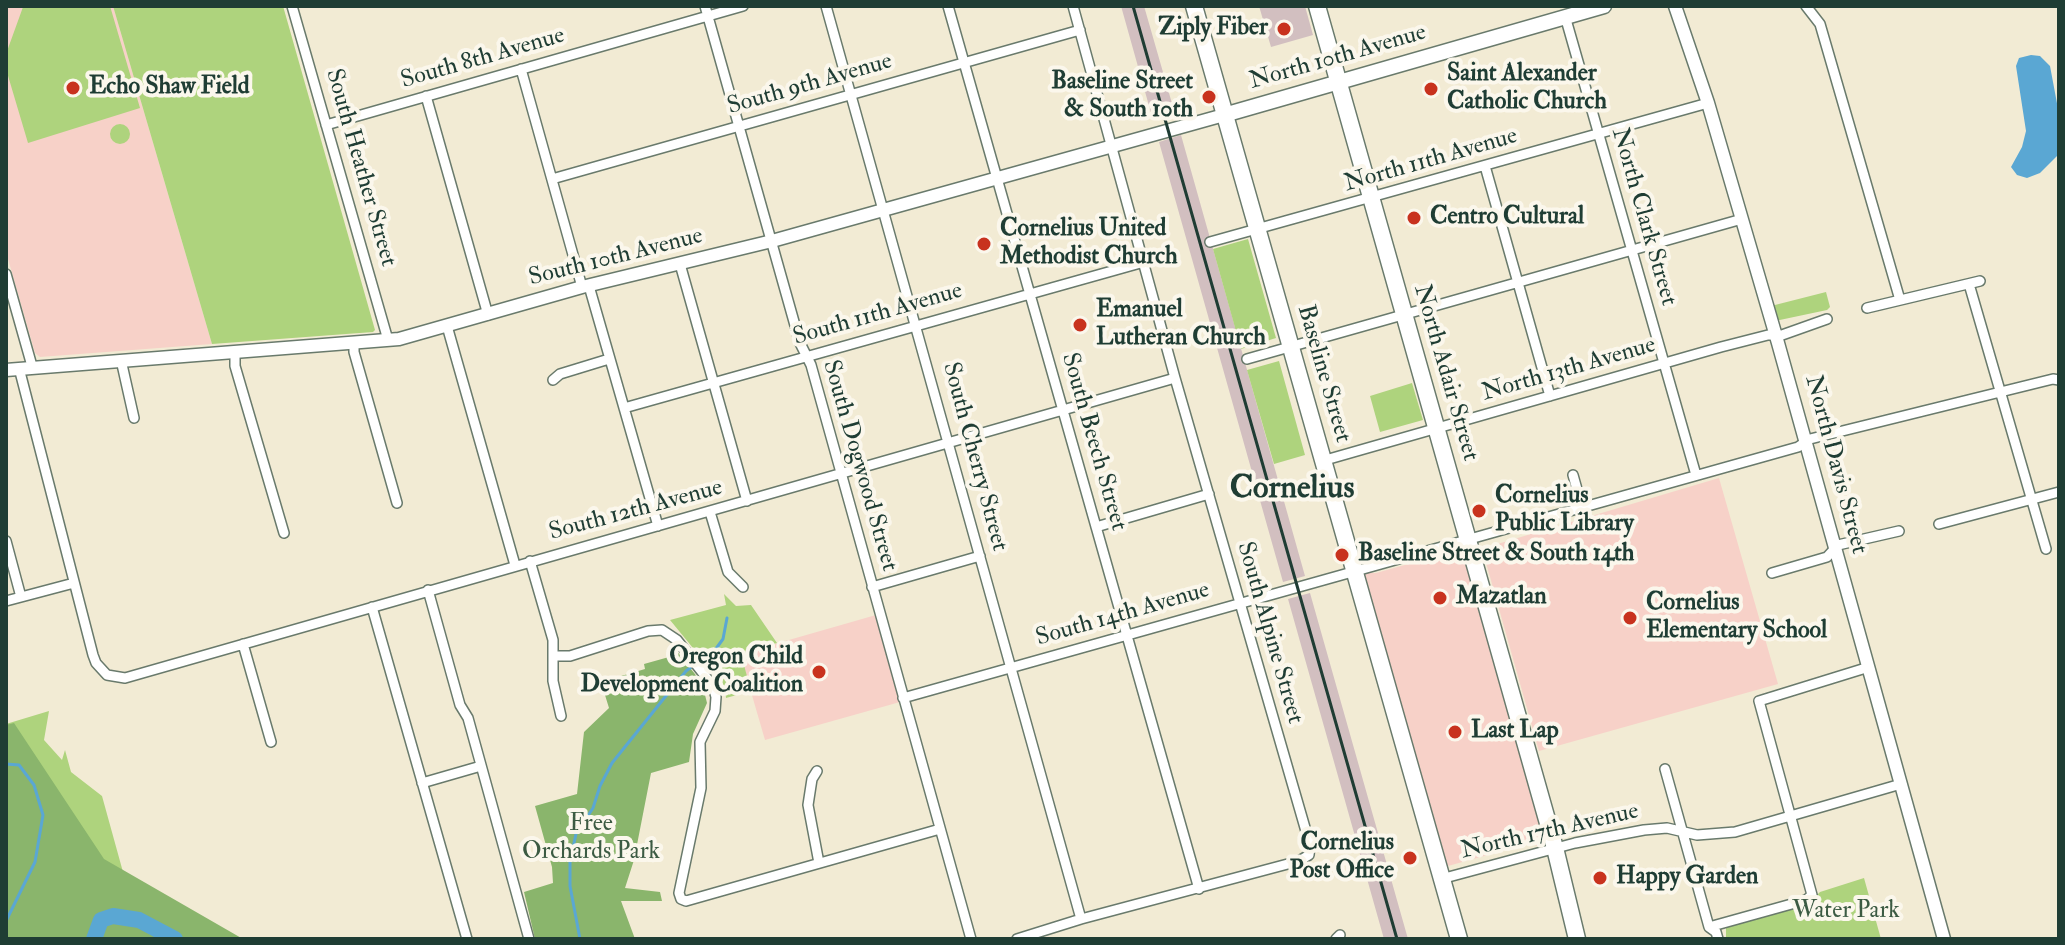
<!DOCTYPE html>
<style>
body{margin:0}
#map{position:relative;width:2065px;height:945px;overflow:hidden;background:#f2ebd4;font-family:"IM FELL Double Pica",serif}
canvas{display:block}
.frame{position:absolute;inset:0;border:8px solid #1f3d34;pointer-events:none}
</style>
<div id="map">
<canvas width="2065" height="945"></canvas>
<div class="frame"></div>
</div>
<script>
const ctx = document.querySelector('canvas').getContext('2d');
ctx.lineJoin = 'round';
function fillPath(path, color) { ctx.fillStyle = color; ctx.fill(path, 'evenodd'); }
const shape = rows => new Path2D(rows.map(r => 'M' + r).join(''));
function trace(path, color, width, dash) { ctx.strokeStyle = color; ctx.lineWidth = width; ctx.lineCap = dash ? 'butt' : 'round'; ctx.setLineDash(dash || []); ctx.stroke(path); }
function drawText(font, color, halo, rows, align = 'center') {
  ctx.font = font + ' "IM FELL Double Pica",serif'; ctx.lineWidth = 8; ctx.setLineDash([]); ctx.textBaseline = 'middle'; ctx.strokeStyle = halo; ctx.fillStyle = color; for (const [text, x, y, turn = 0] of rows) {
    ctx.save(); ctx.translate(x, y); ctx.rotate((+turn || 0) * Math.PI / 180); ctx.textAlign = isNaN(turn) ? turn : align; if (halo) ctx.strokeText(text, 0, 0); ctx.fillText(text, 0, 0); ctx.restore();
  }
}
fillPath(shape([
 [6,6,113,6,212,344,40,357,35,353,6,252],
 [1719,478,1778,684,1539,751,1483,552,1484,548],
 [1458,546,1462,547,1540,828,1546,839,1543,844,1537,846,1531,843,1448,866,1443,863,1443,853,1368,590,1362,578,1365,573,1376,573,1448,553],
 [876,615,900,702,765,740,740,654]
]), '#f7d1c8');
fillPath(shape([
 [1121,6,1144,6,1173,107,1151,113],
 [1259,6,1305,6,1313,35,1271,47],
 [1181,135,1305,576,1283,582,1159,142],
 [1310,593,1408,939,1384,939,1288,599]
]), '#d2bfc0');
fillPath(shape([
 [110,6,140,108,28,143,6,69,6,54,23,7],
 [113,6,283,6,375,330,373,332,212,344],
 '110 134a10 10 0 1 1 20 0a10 10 0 1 1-20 0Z',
 [1248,239,1276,338,1241,349,1213,249],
 [1826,292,1830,307,1827,310,1775,321,1771,306],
 [1279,361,1305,455,1274,464,1247,370],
 [1412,383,1423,420,1380,432,1370,396],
 [724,594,736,606,751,605,777,643,741,654,751,691,726,698,725,687,670,620,726,605],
 [49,711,44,740,62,760,65,750,71,772,102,796,131,901,6,939,6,724],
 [1864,878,1881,939,1726,939,1726,928,1731,924,1815,897,1820,892]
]), '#aed37d');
fillPath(shape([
 [672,645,702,683,707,703,693,734,689,762,651,773,634,860,625,888,660,892,662,901,621,901,635,939,535,939,524,892,553,883,552,867,535,806,577,794,584,732,609,708,601,682,645,669,644,664,669,657],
 [14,723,104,859,243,939,6,939,6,725]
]), '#8ab56c');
fillPath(shape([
 [2031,55,2040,56,2050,66,2059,114,2059,154,2040,173,2027,178,2017,175,2011,167,2022,147,2026,131,2016,66,2019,58]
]), '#5aa7d3');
trace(shape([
 [6,764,19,765,34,785,43,815,35,862,6,921],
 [580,939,570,886,570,861,576,834,593,808,600,786,612,763,686,671,715,650,723,639,727,618]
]), '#5aa7d3', 3);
trace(shape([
 [94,939,101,920,113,916,139,920,175,939]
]), '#5aa7d3', 16);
const street = shape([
 [292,6,388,340],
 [705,6,800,343,811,365,971,939],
 [826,6,1081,919],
 [948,6,1199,889],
 [1806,6,1820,24,1900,300],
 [1565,16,1696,475],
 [521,69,582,287],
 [426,96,488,315],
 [326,125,743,6],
 [1485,166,1550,396],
 [552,179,1080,30],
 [1210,242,1708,103],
 [680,264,747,501],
 [6,274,32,366],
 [1969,284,2046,549],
 [589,286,658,526],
 [1867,308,1980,281],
 [447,326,515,565],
 [354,343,354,352,397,503],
 [235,352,235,366,284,533],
 [1247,359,1742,219],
 [121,360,134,418],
 [19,368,93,655,96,663,107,675,125,678,1175,378],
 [553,380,560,374,609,359],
 [624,408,1144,262],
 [1322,461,1721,347,1768,335,1782,335,1827,319],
 [1573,475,1582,507],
 [710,512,728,572,743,587],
 [1939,524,2059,492],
 [1096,527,1209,494],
 [6,541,21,597],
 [530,561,553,640,553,681,561,716],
 [1772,573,1827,557,1838,545,1899,531],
 [872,587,980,556],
 [428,590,460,705,468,718,529,939],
 [6,601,74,583],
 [372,607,467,939],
 [243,644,271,742],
 [555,656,570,656,648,631,662,630,677,640,713,686,716,697,715,711,700,742,701,788,679,893,681,899,686,901,940,829],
 [903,698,1798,447,1810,439,2053,379,2059,380],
 [1665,769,1709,927,1716,932,1718,939],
 [817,771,812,779,808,805,819,863],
 [422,783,481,766],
 [1441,879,1575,843,1644,830,1667,828,1697,835,1735,832,1901,784],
 [1709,927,1806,900,1812,895,1759,701,1869,667],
 [1017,939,1081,919,1299,861,1309,855,1310,845,1175,378,1073,6],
 [1336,939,1340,935]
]);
const secondary = shape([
 [1675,6,1708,103,1778,343,1944,939],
 [6,370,399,339,582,287,772,241,1224,115]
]);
const primary = shape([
 [1224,115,1604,6]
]);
const highway = shape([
 [1194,6,1459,939],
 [1317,6,1555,848,1577,939]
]);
trace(street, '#697a6c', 12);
trace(secondary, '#697a6c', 15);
trace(primary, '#697a6c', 17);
trace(highway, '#697a6c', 19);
trace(street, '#fff', 9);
trace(secondary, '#fff', 12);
trace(primary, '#fff', 14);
trace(highway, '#fff', 16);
trace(shape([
 [1133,6,1397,939]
]), '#1f3d34', 3);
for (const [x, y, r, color] of [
 [1284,29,8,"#c8321e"],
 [73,88,8,"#c8321e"],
 [1431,89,8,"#c8321e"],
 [1209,97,8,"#c8321e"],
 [1414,218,8,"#c8321e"],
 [984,244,8,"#c8321e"],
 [1080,325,8,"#c8321e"],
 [1479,511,8,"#c8321e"],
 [1342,555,8,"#c8321e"],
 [1440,598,8,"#c8321e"],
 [1630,618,8,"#c8321e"],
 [819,672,8,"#c8321e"],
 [1455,732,8,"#c8321e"],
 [1410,858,8,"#c8321e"],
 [1600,878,8,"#c8321e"]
]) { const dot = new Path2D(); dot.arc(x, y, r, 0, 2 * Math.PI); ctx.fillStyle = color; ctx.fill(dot); trace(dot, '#fbf7ec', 3); }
drawText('bold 24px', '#1f3d34', '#fbf7ec', [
 ["Ziply Fiber",1268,29,"right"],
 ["Saint Alexander",1447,75],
 ["Catholic Church",1447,103],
 ["Baseline Street",1193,83,"right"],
 ["& South 10th",1193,111,"right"],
 ["Echo Shaw Field",89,88],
 ["Centro Cultural",1430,218],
 ["Cornelius United",1000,230],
 ["Methodist Church",1000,258],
 ["Emanuel",1096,311],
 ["Lutheran Church",1096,339],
 ["Cornelius",1495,497],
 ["Public Library",1495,525],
 ["Baseline Street & South 14th",1358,555],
 ["Mazatlan",1456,598],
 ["Cornelius",1646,604],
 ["Elementary School",1646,632],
 ["Oregon Child",803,658,"right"],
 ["Development Coalition",803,686,"right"],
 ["Last Lap",1471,732],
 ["Cornelius",1394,844,"right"],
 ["Post Office",1394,872,"right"],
 ["Happy Garden",1616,878]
], 'left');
drawText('24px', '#1f3d34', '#fbf7ec', [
 ["North 10th Avenue",1338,58,-16],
 ["South 8th Avenue",483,59,-16],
 ["South 9th Avenue",810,85,-16],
 ["North 11th Avenue",1431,161,-16],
 ["South Heather Street",360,168,74],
 ["North Clark Street",1643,217,74],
 ["South 10th Avenue",616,258,-14],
 ["South 11th Avenue",878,315,-16],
 ["North 13th Avenue",1569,370,-16],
 ["North Adair Street",1445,373,74],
 ["Baseline Street",1323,374,74],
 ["South Beech Street",1093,442,74],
 ["South Cherry Street",974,457,75],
 ["North Davis Street",1835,465,75],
 ["South Dogwood Street",859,466,74],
 ["South 12th Avenue",636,511,-15],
 ["South 14th Avenue",1123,615,-16],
 ["South Alpine Street",1269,633,74],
 ["North 17th Avenue",1550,832,-13]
]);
drawText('24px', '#3c5b43', '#fbf7ec', [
 ["Free",591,825],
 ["Orchards Park",591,853],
 ["Water Park",1846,912]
]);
drawText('bold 32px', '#1f3d34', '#fbf7ec', [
 ["Cornelius",1292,490]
]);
</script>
